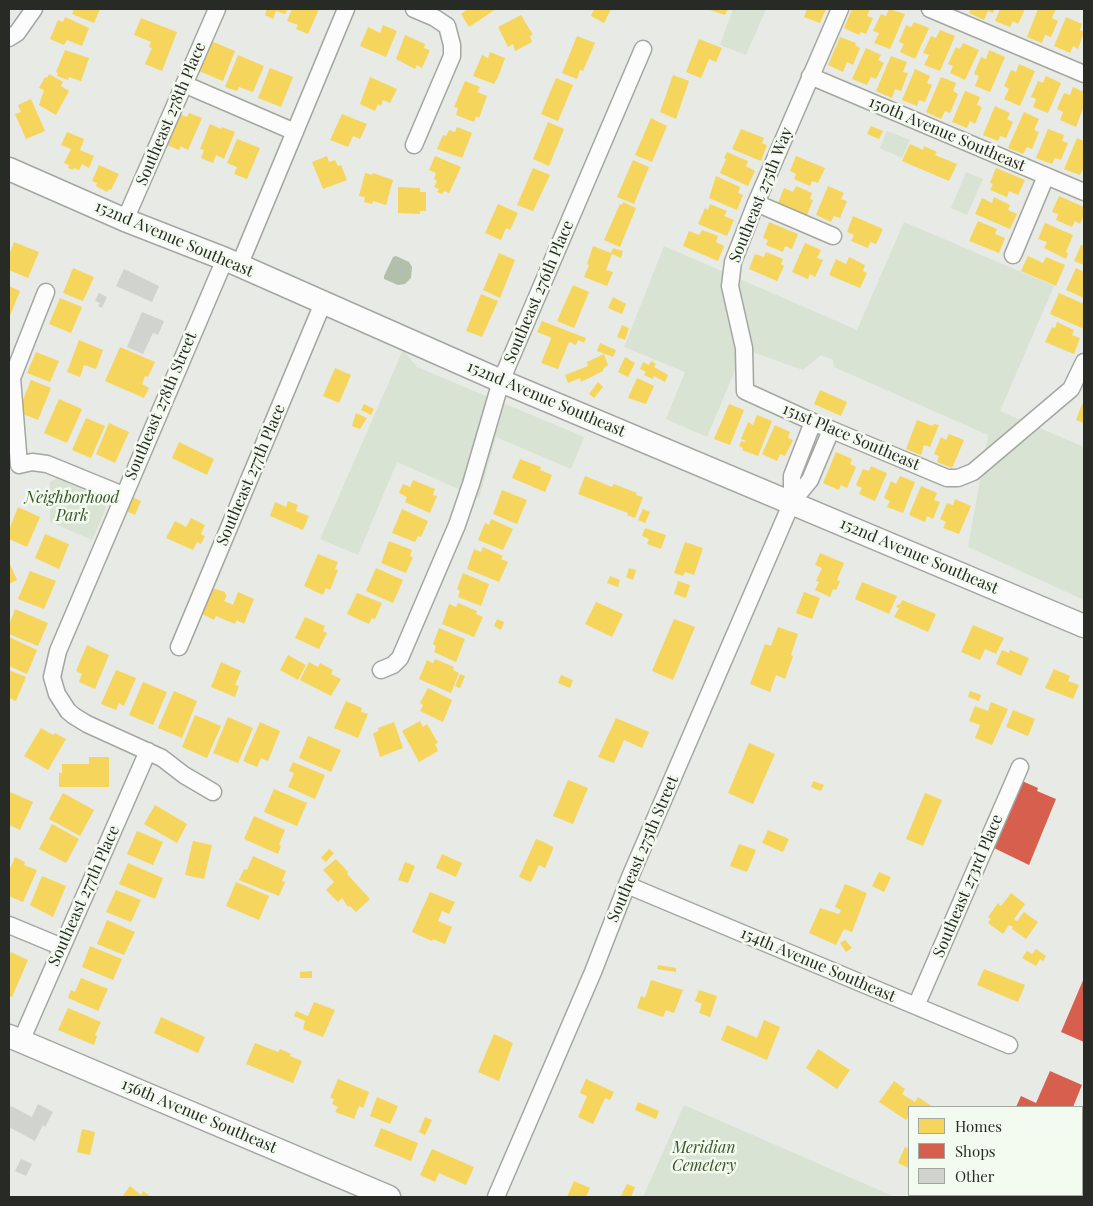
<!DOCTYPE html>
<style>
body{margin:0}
#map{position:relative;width:1093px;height:1206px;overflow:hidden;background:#e7eae5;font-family:"Playfair Display",serif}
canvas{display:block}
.frame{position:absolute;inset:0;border:10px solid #282a26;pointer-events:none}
.legend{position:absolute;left:908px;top:1106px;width:175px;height:90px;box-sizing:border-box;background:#f3faf0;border:1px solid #a2a79f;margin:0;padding:6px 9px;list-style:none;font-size:15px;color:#282a26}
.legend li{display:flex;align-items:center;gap:10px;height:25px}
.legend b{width:25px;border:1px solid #a2a79f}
</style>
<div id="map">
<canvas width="1093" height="1206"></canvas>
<div class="frame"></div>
<ul class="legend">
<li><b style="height:14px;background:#f6d55c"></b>Homes</li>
<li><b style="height:14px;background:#d6604d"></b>Shops</li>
<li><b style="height:14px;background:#d1d3cf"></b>Other</li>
</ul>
</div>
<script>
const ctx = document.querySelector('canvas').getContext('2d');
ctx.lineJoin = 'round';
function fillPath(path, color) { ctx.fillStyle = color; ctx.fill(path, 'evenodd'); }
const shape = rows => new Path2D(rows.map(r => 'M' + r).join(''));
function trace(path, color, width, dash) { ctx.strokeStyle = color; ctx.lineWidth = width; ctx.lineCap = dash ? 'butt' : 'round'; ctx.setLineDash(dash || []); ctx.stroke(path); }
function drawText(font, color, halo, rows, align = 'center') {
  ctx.font = font + ' "Playfair Display",serif'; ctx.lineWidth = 5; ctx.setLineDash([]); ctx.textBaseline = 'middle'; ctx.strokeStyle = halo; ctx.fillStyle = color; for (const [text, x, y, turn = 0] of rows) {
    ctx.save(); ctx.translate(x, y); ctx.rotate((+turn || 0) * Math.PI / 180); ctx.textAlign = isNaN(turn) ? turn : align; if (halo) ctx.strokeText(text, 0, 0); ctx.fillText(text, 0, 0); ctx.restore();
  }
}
fillPath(shape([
 [733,9,766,9,746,55,720,45],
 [887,131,910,140,902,158,880,148],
 [966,172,983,179,967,215,951,208],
 [904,222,1054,286,1000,411,1084,447,1084,600,968,547,988,435,834,367,833,360,821,355,803,370,744,349,707,437,666,419,685,372,624,347,664,246,857,330],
 [403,350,417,367,584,437,571,469,496,437,479,498,397,462,358,555,320,539],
 [57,478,62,478,106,499,105,511,92,540,50,522,50,482],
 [684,1105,895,1197,643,1197]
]), '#d9e3d4');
fillPath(shape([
 [396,256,409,262,412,267,411,278,405,284,398,285,384,279,384,276,393,257]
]), '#b2bfaa');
fillPath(shape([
 [74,9,100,9,94,23,72,14],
 [267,9,288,9,285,14,276,11,273,19,265,15],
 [292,9,319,9,308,34,296,29,298,25,287,21],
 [468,9,496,9,469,27,461,14],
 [594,9,611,9,604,23,591,16],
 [707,9,728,9,725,15],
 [807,9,826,9,820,23,804,17],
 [852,9,870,9,867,16,873,18,866,34,861,32,859,35,844,28],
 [889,9,905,14,890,49,874,43,879,33,873,31,881,14,886,16],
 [971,9,995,9,993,13,988,11,984,20,969,13],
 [1000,9,1025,9,1018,24,1013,21,1010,27,995,21],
 [1038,9,1056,9,1052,18,1058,21,1051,37,1045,35,1042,43,1027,37],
 [521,15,533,35,530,36,532,42,515,51,513,44,508,47,498,27],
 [65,17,89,28,82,46,67,40,64,45,50,39,58,20,63,22],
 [1066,17,1082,24,1080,30,1084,32,1078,49,1073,46,1070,53,1054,46],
 [141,18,177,32,162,71,145,64,152,48,149,47,151,42,134,35],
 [914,22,929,28,915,59,900,52,904,44,899,42,906,25,911,27],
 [383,25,397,31,386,57,360,46,368,27,380,33],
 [940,30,955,36,940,71,924,65,929,55,923,53,931,36,936,38],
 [405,35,425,44,424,48,430,50,422,68,417,65,415,69,396,59],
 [577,36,595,43,583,71,580,70,577,79,562,73],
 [840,37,856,43,855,45,860,48,853,65,847,62,843,72,828,65],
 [699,39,722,48,716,62,709,59,701,78,686,72],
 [211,41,235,51,223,81,199,71],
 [963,43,979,50,965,80,950,73,953,66,948,64,956,47,960,49],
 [866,48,881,55,878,60,884,63,876,79,871,77,867,85,852,79],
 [65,50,89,58,81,81,69,77,68,80,57,76,58,73,56,72],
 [989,50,1005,57,990,92,975,86,979,76,974,74,981,57,986,59],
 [490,52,505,58,498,77,494,84,473,76,482,55,488,58],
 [238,55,264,66,253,92,239,87,237,91,225,87],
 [891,56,907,62,903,72,908,73,901,91,895,89,892,98,876,91],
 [1019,64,1035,71,1020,106,1004,99,1009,89,1004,86,1011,70,1016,72],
 [270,68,293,77,281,107,258,98],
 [915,69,930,76,927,83,932,85,925,102,919,100,917,106,902,100],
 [49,74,63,82,61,86,69,91,56,115,39,105,44,90,39,88,45,77,47,78],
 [673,75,689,81,676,119,660,112],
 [1046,76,1061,83,1048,113,1033,107,1036,99,1031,97,1038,81,1043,83],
 [370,77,397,89,390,103,383,100,381,106,378,104,375,111,360,104],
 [941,77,956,83,953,91,958,94,950,113,945,111,941,119,926,112],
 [556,78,573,85,558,121,541,114],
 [465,81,480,87,477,92,487,96,479,118,476,116,474,122,456,115,458,108,454,107],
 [1073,87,1084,92,1084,106,1076,127,1060,120,1063,112,1057,109,1064,93,1070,95],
 [965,91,980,97,977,105,982,107,975,124,970,121,967,128,952,122],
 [31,99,45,131,26,139,15,114,21,112,18,105],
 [995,106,1010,113,1007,119,1013,122,1006,138,1000,136,998,141,983,135],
 [1024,112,1039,119,1034,130,1039,132,1032,149,1027,147,1023,154,1008,148],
 [189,113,202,118,188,150,181,146,179,150,167,145,180,114,187,117],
 [342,114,367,124,360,139,353,136,348,147,330,140],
 [651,118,667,126,652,162,635,155],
 [548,122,564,129,549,166,533,159],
 [210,124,221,129,222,127,235,132,224,159,216,155,213,163,201,158,204,150,200,149],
 [871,126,883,131,879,139,867,134],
 [457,127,472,133,462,158,437,149,443,135,446,136,449,130,455,132],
 [741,129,764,138,762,143,767,145,761,161,732,149],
 [1048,129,1064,135,1062,141,1068,143,1061,160,1055,158,1052,164,1036,158],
 [67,132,84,139,80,150,94,156,89,168,82,164,79,170,74,168,73,170,68,168,69,165,64,163,71,149,61,145],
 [1077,138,1084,141,1084,170,1083,169,1080,175,1064,169],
 [237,139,260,148,247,179,234,174,237,167,227,163],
 [910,144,923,150,924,146,937,152,935,155,957,164,949,181,902,161],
 [727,152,748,161,746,166,755,171,748,186,720,173,726,159,724,158],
 [327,156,329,162,335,160,338,166,341,165,347,180,323,189,312,162],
 [435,156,461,167,449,193,444,191,442,194,437,192,439,189,434,187,437,181,434,179,436,173,429,170],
 [796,156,825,168,818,183,812,181,810,186,794,179,796,174,790,171],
 [633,160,649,167,634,204,617,197],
 [99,165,119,174,111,190,109,189,107,192,96,186,97,183,92,181],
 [533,168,550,175,533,211,517,205],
 [996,168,1025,180,1018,195,1009,191,1007,197,990,190,993,184,990,183],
 [365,173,372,175,373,173,393,180,386,205,373,201,372,204,364,202,365,197,359,196],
 [716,176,740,187,738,193,743,195,737,210,709,198],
 [796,186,812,193,810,199,813,200,807,215,778,203,784,188,793,192],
 [828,186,844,193,841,199,847,201,840,218,834,216,831,222,816,215],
 [398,187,420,188,420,192,426,192,426,211,420,211,420,214,398,213],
 [1059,196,1084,207,1084,215,1080,224,1075,221,1072,227,1056,220,1058,214,1052,212],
 [994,197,1010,205,1008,210,1017,214,1010,229,975,214,982,198,992,203],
 [623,202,636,208,620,247,604,240,620,204,622,205],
 [498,204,518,213,510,230,506,228,501,240,485,233],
 [710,204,727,211,724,216,734,220,727,236,698,224,705,208,708,210],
 [853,216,883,229,876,244,870,242,868,248,851,241,854,235,847,232],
 [978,221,997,229,995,234,1005,238,999,253,969,241],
 [769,222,798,234,792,249,785,246,783,252,766,245,768,240,763,238],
 [1045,223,1073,235,1066,252,1068,253,1066,259,1044,248,1047,242,1038,239],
 [702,230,718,236,716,242,724,246,718,261,683,246,689,231,699,235],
 [14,242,39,252,28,278,9,270,9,255],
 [805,243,821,250,817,258,823,260,815,277,810,274,808,279,792,272],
 [1081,245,1084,246,1084,265,1074,261],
 [593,246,611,253,613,248,623,251,621,258,612,254,606,270,613,272,607,286,584,277,589,265,587,264],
 [766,252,783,259,781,264,784,266,777,281,749,269,755,254,764,257],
 [499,253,515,260,500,298,483,290],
 [1028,256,1043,263,1046,257,1065,265,1056,286,1021,271],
 [849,257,865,265,863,271,867,273,860,288,829,275,836,259,846,264],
 [73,268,94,277,83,301,63,293],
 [1076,268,1084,272,1084,298,1066,290],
 [573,285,589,292,574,328,557,321],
 [9,286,20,291,9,318],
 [1059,293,1084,304,1083,310,1084,311,1084,329,1050,314],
 [481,294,498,301,482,337,466,331],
 [613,297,626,304,622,314,608,308],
 [60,298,82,307,71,333,49,324],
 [542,321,586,338,584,343,578,340,576,345,569,342,558,369,541,363,551,339,550,337,537,332],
 [1057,322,1074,330,1072,335,1080,338,1074,354,1045,342,1052,327,1055,328],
 [622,325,629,328,625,340,617,337],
 [79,340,103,350,96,369,84,365,80,377,67,372],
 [600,343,616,350,613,357,597,351],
 [120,347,155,362,148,377,145,376,142,384,149,388,144,398,105,381],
 [36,352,59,361,50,382,27,373],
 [604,354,608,365,603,369,603,371,581,382,580,378,568,383,565,375,588,366,587,362],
 [625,357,635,363,628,377,618,372],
 [651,361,656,364,654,367,668,375,665,382,654,376,653,379,644,375,646,372,640,369,643,362,649,365],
 [335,368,351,375,339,403,323,396],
 [637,378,654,386,646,404,628,398],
 [31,380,51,388,38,420,18,412],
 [598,382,603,387,594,398,589,394],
 [820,390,847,402,841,416,814,404],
 [59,399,82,409,67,443,44,433],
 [364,404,374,409,371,415,361,410],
 [729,404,744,410,730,445,714,439],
 [1082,404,1084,405,1084,423,1076,420],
 [356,413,367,418,360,429,352,426],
 [757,415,772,421,758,456,742,450,743,448,739,446,741,441,745,442,746,441,741,439,748,422,753,425],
 [86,418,105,426,91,458,72,450],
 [917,420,933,426,934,424,939,425,930,447,924,445,921,455,906,449],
 [109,423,129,432,115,463,96,454],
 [775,425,790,432,788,438,793,440,785,456,780,454,777,461,762,454],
 [949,434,964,440,952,468,937,462,939,456,934,454,941,437,946,440],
 [179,442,214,459,207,475,172,458],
 [836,452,852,459,850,464,856,467,847,488,841,485,839,490,823,483],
 [520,459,541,467,540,470,552,475,545,492,512,478],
 [871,466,887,473,875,501,859,494,862,488,856,485,863,469,869,471],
 [585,476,612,487,614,484,637,493,636,495,643,497,635,518,627,515,628,513,578,494],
 [900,476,915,482,903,513,887,507,890,501,884,498,891,481,896,484],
 [413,480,435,489,433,495,437,496,430,513,405,502,407,497,399,493,403,484,410,487],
 [921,486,937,493,934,500,940,502,933,519,927,516,925,522,909,515],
 [502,490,527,500,517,524,493,514],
 [130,496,141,501,135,515,124,510],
 [955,499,971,506,959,534,943,528,946,522,940,519,947,503,953,505],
 [288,501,298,505,296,511,309,516,303,530,270,516,275,502,286,507],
 [18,507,40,517,27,547,9,539,9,530],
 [402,509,428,521,421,537,418,536,415,542,392,533],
 [643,509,650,512,645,523,638,520],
 [191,518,205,525,201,534,205,536,201,544,197,542,193,550,166,538,175,521,186,527],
 [491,519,513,529,503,550,478,540,485,523,489,525],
 [645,528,666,535,661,549,647,544,649,539,642,536],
 [45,534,69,544,59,569,35,558],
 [389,541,412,550,410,556,413,557,406,573,381,563],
 [685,542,703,548,694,575,685,572,683,576,674,573],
 [483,547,503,556,501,559,508,562,499,582,467,569,474,549,481,552],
 [820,553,844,563,837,580,840,581,836,590,833,589,830,597,815,590,819,582,816,581,822,568,815,565],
 [318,554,338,562,335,569,338,570,330,590,326,588,323,595,304,586],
 [9,562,17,580,9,584],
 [376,568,403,580,393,603,366,591],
 [629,568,636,570,633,580,626,577],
 [30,571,56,581,44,609,18,599],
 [463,573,489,584,481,606,458,597,460,591,457,589],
 [610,576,620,580,618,587,607,583],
 [678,581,690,585,686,598,674,594],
 [862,582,897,596,889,614,855,599],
 [206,586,225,592,225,594,227,595,224,601,233,605,238,592,254,599,244,624,237,620,235,624,216,616,214,620,202,614,206,605,199,603],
 [804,592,820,598,812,619,796,613],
 [357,593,382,603,375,619,372,618,369,624,347,614],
 [902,600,936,614,928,632,894,617,899,608,896,607,898,604,900,605],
 [596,602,623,614,612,637,585,624],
 [458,603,477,611,476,614,483,617,474,637,442,624,449,604,456,607],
 [15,609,48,623,38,646,9,634,9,625],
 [305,617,325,626,323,631,327,633,319,649,295,638],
 [497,619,504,622,501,630,494,626],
 [674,619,695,627,673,680,652,671],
 [973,625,1004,638,996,654,985,649,980,660,961,652],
 [778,627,798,634,791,655,793,656,785,679,776,675,770,692,750,684,765,644,771,646],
 [439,628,465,639,456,662,434,652,436,646,433,644],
 [9,637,37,650,27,674,9,666],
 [87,645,109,655,95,689,79,682,82,674,76,671],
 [1002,650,1009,653,1010,650,1029,658,1021,676,996,664],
 [288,655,306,665,298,680,280,670],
 [435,659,454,667,453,670,459,673,451,693,419,679,427,660,433,663],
 [221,662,241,671,235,685,239,686,235,697,211,687],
 [309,662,318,667,320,663,333,670,331,674,341,679,331,696,300,680],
 [1054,669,1070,676,1068,681,1079,685,1073,699,1045,688],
 [9,670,26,677,16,701,9,698],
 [116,670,136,678,124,706,119,703,116,710,101,704],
 [460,674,465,676,460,688,455,686],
 [561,675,573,680,570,688,558,683],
 [143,682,167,692,153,725,129,715],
 [428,688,452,700,443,722,420,711,423,705,420,703],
 [174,691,197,701,182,738,158,728],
 [970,691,981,695,979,701,968,697],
 [346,701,362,708,361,712,368,714,358,738,334,728],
 [991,702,1008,709,992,745,975,738,980,725,969,721,975,706,988,711],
 [1013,710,1035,719,1028,736,1006,727],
 [195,715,221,726,207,758,182,747],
 [228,717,253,728,238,763,213,753],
 [616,718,649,732,642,748,624,740,614,763,598,757],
 [420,721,423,727,427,724,438,743,435,744,438,751,419,762,402,731],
 [260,722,280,731,268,761,261,758,257,767,243,761],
 [394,722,403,748,380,757,373,733,379,731,378,728],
 [41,728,53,735,55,733,66,739,48,770,24,756],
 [308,736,341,750,331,772,299,758],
 [749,743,775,754,753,804,728,793],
 [89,757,109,757,109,787,59,787,59,773,62,773,62,764,89,764],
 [293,762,325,775,315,799,288,787,294,773,289,771],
 [568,780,588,788,573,824,553,816],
 [813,781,824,785,821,791,811,787],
 [274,789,307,803,297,826,264,812],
 [10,792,33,802,20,830,9,825],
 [63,793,94,810,80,836,49,819],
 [925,793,942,800,923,846,906,839],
 [155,805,187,824,177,843,144,824],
 [254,816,285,830,279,845,281,846,278,854,244,839],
 [52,824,79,839,66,863,39,849],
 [768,830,789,839,783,852,762,843],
 [137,831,163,842,153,865,127,854],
 [536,839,546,843,553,847,553,849,545,868,539,865,531,882,519,877],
 [193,841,212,845,204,879,185,875],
 [739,844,756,850,747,872,730,866],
 [329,849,334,853,326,862,321,858],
 [442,854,462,863,456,877,436,868],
 [253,856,286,871,282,881,285,882,279,896,239,880,244,869,247,870],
 [15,857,25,862,24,865,37,870,23,902,9,896,9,871],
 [336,859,348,872,347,874,370,899,356,912,350,906,348,907,342,898,338,902,326,890,334,882,323,870],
 [405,862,415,866,408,883,398,880],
 [128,863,163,878,155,899,119,884],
 [879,872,891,877,884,892,872,886],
 [42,876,66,886,53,917,30,905],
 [236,882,269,896,259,920,226,906],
 [845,884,867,893,852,932,844,929,836,945,809,933,820,908,839,914,841,910,835,907],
 [116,890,141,900,131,922,106,912],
 [430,892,455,902,449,914,442,911,438,921,452,927,445,944,433,939,432,941,412,932],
 [1011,893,1025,904,1014,919,1017,921,1024,912,1038,922,1026,939,1012,929,1013,927,1009,925,1003,934,988,923,991,919,988,917,998,903,1001,906],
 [107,920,135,932,124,955,97,944],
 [845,940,852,948,846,952,840,943],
 [90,946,122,959,113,980,82,967],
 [1036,949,1046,956,1043,961,1040,959,1036,966,1022,958,1027,951,1032,954],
 [11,952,28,960,12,997,9,996,9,957],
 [658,965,676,968,676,972,657,969],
 [984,969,1025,985,1018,1002,977,985],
 [312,971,312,978,300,978,300,972],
 [81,978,108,989,98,1011,68,998,71,990,75,992],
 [651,980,683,990,674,1013,666,1010,663,1017,637,1008,641,996,645,998],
 [699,990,717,996,710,1017,699,1013,702,1004,695,1001],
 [314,1002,335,1010,323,1037,303,1029,305,1021,294,1016,296,1011,308,1016],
 [68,1008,101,1022,95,1035,97,1036,94,1045,58,1030],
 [161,1017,205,1037,198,1053,178,1044,178,1045,176,1043,154,1033],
 [764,1020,780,1027,767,1060,721,1040,727,1025,757,1038],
 [494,1034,513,1043,499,1081,478,1072],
 [255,1043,278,1052,280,1049,291,1054,290,1056,302,1061,293,1083,246,1064],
 [818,1049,850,1070,837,1089,806,1068],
 [338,1079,369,1092,363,1108,359,1106,354,1119,335,1112,338,1107,332,1104,334,1099,330,1098],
 [586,1079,614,1092,610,1100,605,1098,593,1124,578,1117,587,1096,580,1093],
 [894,1081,905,1089,902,1094,915,1102,918,1097,933,1107,909,1107,909,1115,906,1120,879,1102],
 [377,1097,398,1106,390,1124,370,1116],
 [638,1102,659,1111,656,1119,635,1110],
 [425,1117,432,1120,425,1135,419,1132],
 [381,1128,418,1143,411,1161,374,1146],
 [82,1129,95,1132,90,1155,77,1152],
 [905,1147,909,1149,909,1168,898,1163],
 [432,1149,474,1167,466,1185,439,1173,435,1182,420,1175],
 [574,1181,590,1188,586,1197,567,1197],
 [627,1184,635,1187,631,1197,621,1196],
 [130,1186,141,1195,143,1191,151,1197,122,1197]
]), '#f6d55c');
fillPath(shape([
 [1022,781,1038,788,1037,791,1056,799,1029,865,994,848],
 [1084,978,1084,1042,1061,1032],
 [1050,1071,1082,1085,1073,1107,1016,1107,1021,1096,1036,1103],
 [980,1195,1034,1195,1033,1197,979,1197]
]), '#d6604d');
fillPath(shape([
 [124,269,159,286,152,302,116,286],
 [99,293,107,297,102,308,98,306,100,303,95,301],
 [142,312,164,321,158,335,153,333,143,354,127,347],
 [38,1104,53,1112,45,1127,43,1125,35,1141,9,1127,9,1111,11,1106,32,1117],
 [21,1159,32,1164,26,1176,15,1171]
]), '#d1d3cf');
const street = shape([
 [840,9,756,203,733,262,730,286,744,348,745,391,813,422,947,478,958,478,973,472,1071,389,1084,362],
 [930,9,1084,74],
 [9,38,17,33,34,9],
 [810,76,1084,192],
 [193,88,295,132],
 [414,145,452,56,452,45,447,26,435,18,414,9],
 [756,203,833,236],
 [125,220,217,9],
 [1013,255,1046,176],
 [239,266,346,9],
 [46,292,12,378,19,465,32,462,47,464,123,495],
 [792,502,792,476,813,422],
 [179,647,323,303],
 [381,670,393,665,400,658,457,525,471,484,501,381,643,49],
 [213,792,184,775,162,758,87,724,74,716,68,711,57,694,52,677,58,651,225,259],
 [627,885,1009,1045],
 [9,925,62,947],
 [916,1006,1020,767],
 [21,1041,148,751],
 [496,1197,593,972,630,877,792,502,810,480,831,430]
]);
const secondary = shape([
 [9,169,125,220,225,259,501,381,1084,626],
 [9,1036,389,1197]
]);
trace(street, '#a4a6a2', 19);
trace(secondary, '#a4a6a2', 25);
trace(street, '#fbfcfb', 16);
trace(secondary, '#fbfcfb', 22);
drawText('16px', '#282a26', '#f3faf0', [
 ["Southeast 278th Place",171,114,-67],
 ["150th Avenue Southeast",947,134,23],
 ["Southeast 275th Way",761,195,-68],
 ["152nd Avenue Southeast",174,239,23],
 ["Southeast 276th Place",539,292,-67],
 ["152nd Avenue Southeast",546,399,23],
 ["Southeast 278th Street",161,406,-67],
 ["151st Place Southeast",851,437,23],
 ["Southeast 277th Place",251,475,-67],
 ["152nd Avenue Southeast",919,556,23],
 ["Southeast 275th Street",643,849,-67],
 ["Southeast 273rd Place",968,886,-67],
 ["Southeast 277th Place",84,896,-66],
 ["154th Avenue Southeast",818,965,23],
 ["156th Avenue Southeast",199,1116,23]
]);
drawText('italic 16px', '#395329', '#f3faf0', [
 ["Neighborhood",72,498],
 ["Park",72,516],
 ["Meridian",704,1148],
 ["Cemetery",704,1166]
]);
</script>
